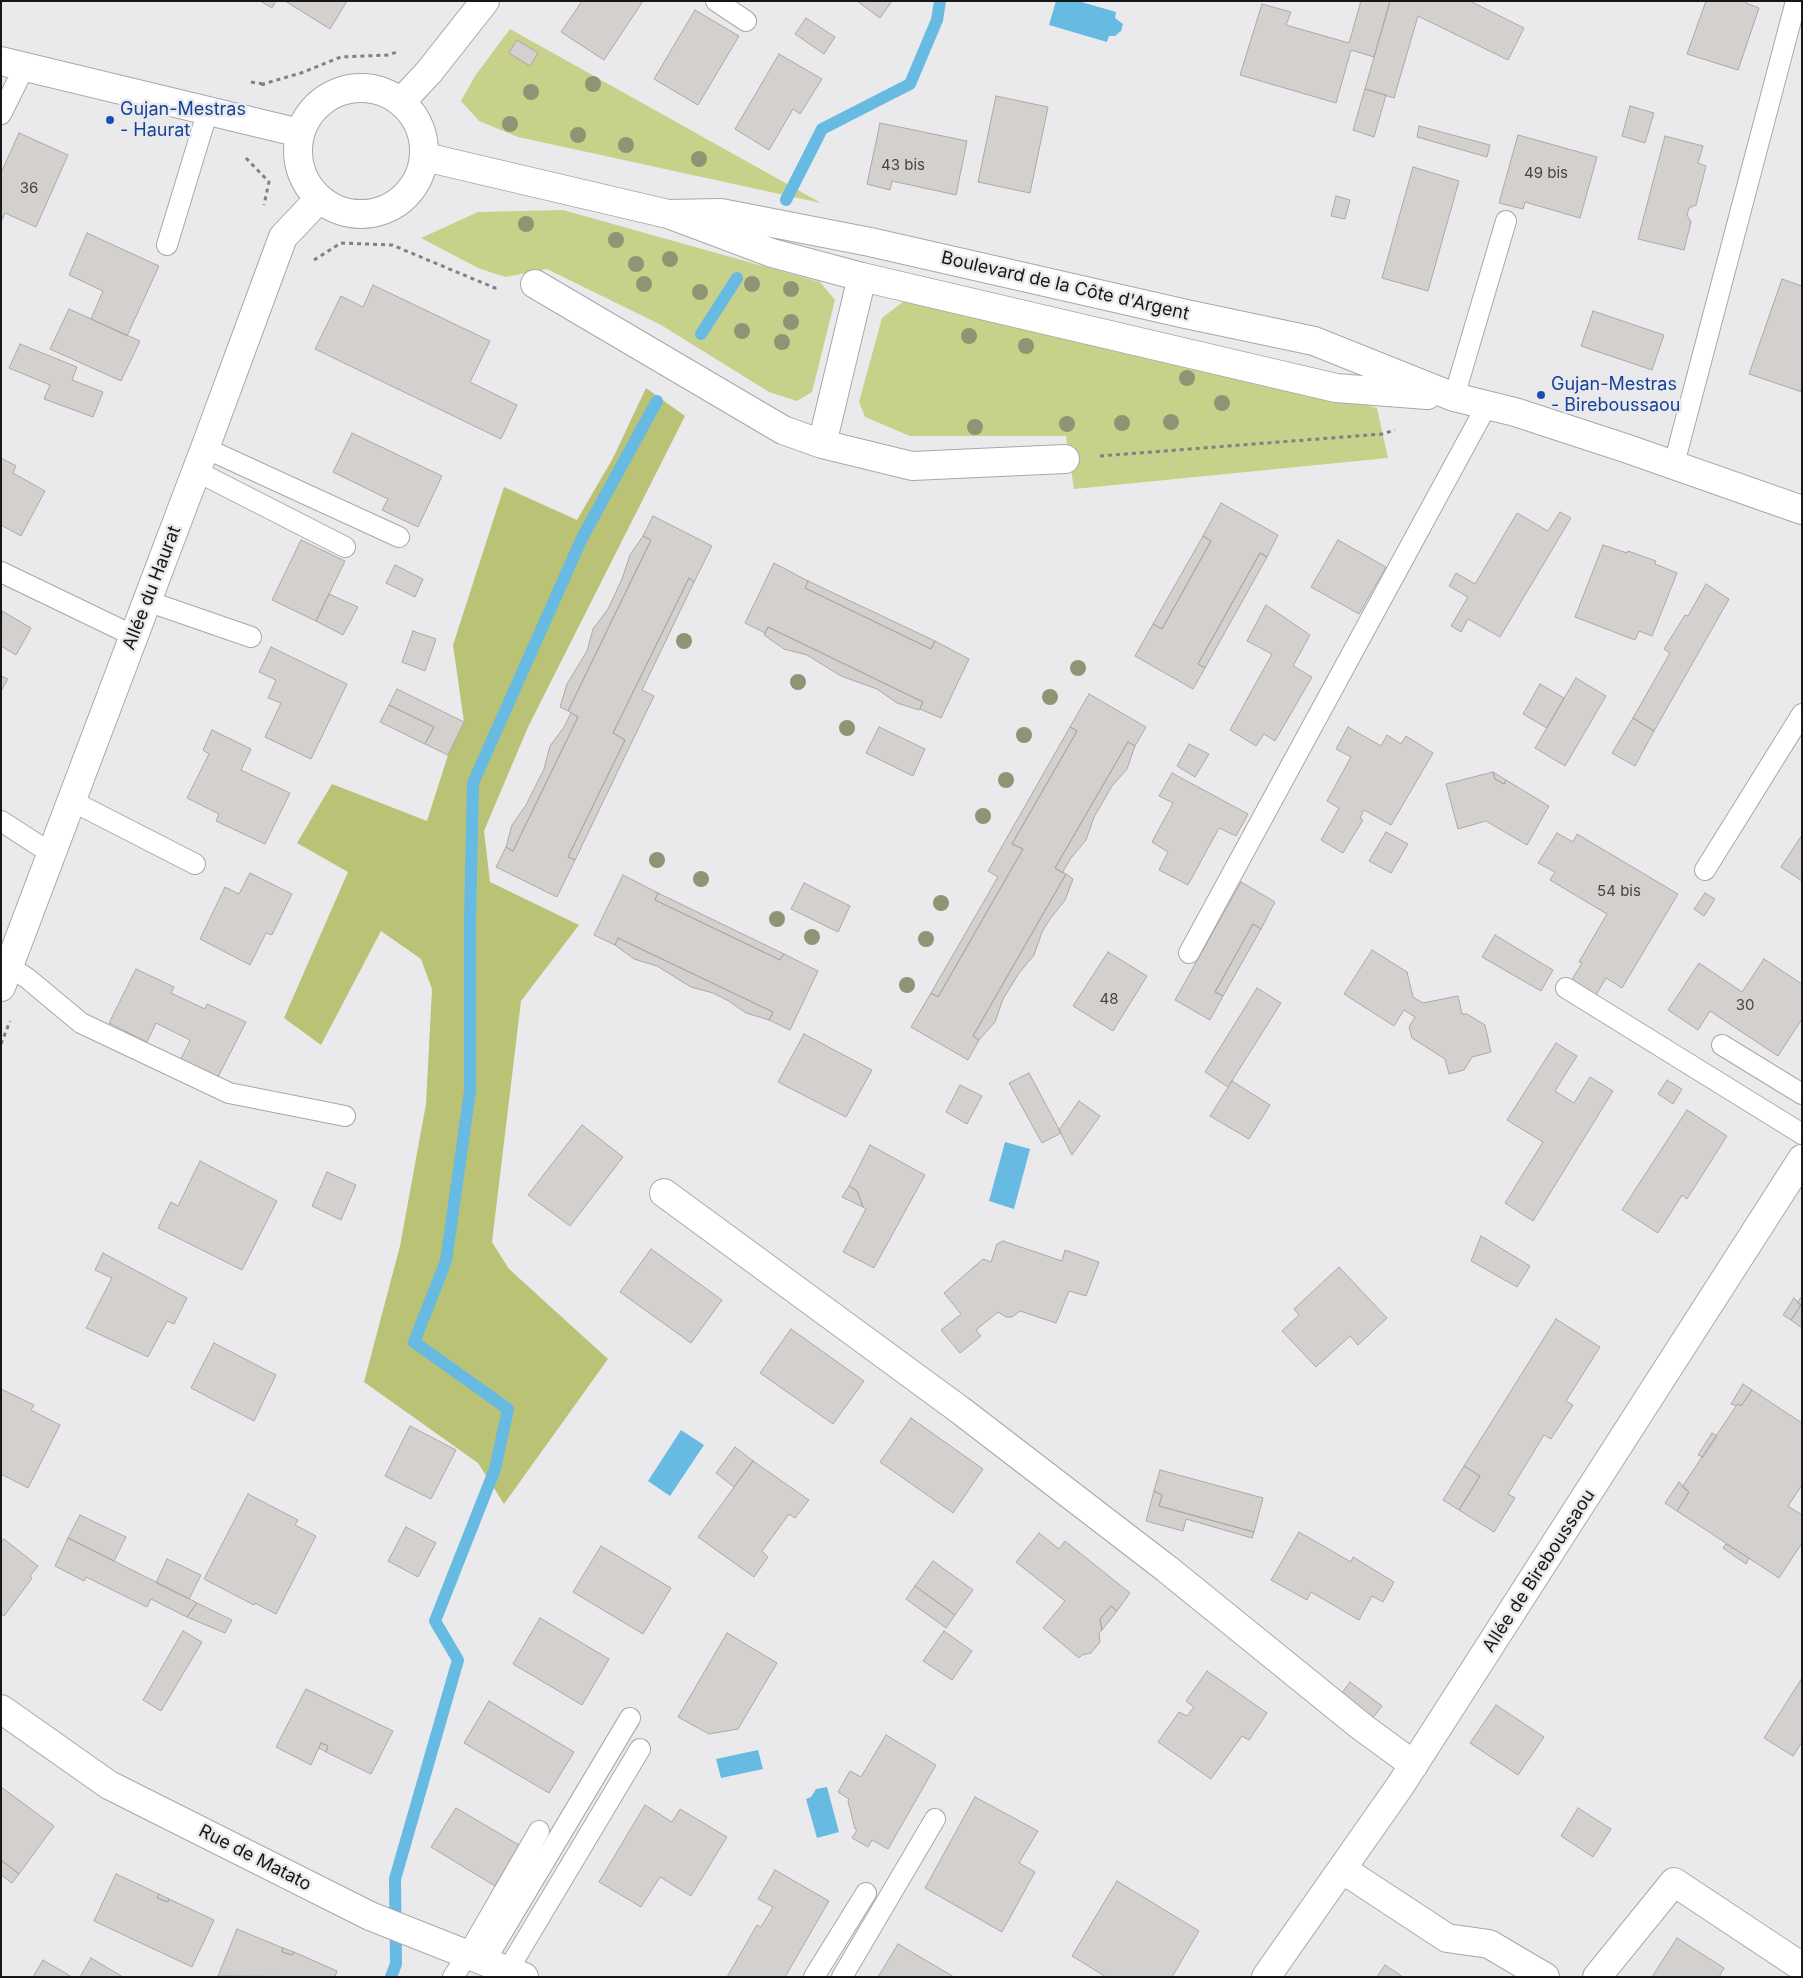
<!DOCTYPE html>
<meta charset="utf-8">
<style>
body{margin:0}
#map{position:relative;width:1803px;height:1978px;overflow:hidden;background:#eaeaed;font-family:Inter,sans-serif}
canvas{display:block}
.frame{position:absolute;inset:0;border:2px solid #171618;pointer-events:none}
</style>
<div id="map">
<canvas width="1803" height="1978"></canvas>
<div class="frame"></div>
</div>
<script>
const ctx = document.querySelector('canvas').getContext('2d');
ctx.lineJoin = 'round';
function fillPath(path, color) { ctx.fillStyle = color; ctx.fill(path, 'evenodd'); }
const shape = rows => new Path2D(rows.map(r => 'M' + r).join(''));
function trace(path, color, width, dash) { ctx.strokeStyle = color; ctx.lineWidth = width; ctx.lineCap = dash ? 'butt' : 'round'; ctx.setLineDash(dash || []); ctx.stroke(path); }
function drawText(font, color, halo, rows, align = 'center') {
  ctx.font = font + ' Inter,sans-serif'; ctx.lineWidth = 5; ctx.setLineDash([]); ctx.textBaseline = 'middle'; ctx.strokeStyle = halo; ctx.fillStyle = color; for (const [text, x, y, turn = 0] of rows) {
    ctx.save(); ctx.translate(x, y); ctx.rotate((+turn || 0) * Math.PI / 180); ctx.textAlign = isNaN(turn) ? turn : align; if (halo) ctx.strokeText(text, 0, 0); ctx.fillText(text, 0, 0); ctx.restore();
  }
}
fillPath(shape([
 [510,29,821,203,518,137,479,121,461,101,475,76],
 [563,210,820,282,835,300,812,392,797,401,769,392,661,325,547,269,505,277,478,268,421,238,478,212],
 [908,298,1292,384,1377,408,1388,458,1074,489,1066,436,910,436,865,417,859,402,882,318]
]), '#c8d189');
fillPath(shape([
 [646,388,685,416,528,727,484,831,490,882,579,925,521,1001,492,1242,509,1269,608,1359,504,1504,478,1463,364,1382,400,1246,426,1104,432,989,421,959,381,931,321,1045,284,1018,348,872,297,843,332,784,427,821,448,755,464,722,453,645,504,487,577,520,613,458]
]), '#bac276');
fillPath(shape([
 [1056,1,1078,1,1116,12,1115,18,1123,24,1121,31,1115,36,1109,36,1107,42,1049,25],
 [1005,1142,1030,1149,1014,1209,989,1201],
 [681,1430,704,1445,670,1496,648,1481],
 [758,1750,763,1769,721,1778,716,1759],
 [827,1787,839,1832,817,1838,806,1799,811,1797,816,1789]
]), '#67bae2');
trace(shape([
 [786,200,822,129,910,84,937,20,940,1],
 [701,334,737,278],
 [391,1977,396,1964,395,1879,458,1660,435,1621,495,1469,508,1409,414,1342,446,1261,470,1091,470,920,473,783,582,538,657,401]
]), '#67bae2', 12);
const building = shape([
 [260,1,276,1,272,8,260,1],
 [285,1,347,1,330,29,285,1],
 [582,1,643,1,604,60,561,32,582,1],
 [857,1,892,1,880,18,857,1],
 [1361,1,1390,1,1374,57,1351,50,1336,103,1240,75,1262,4,1291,12,1286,25,1349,43,1361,1],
 [1390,1,1470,1,1524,28,1508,60,1418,16,1394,98,1365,89,1390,1],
 [1706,1,1747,1,1746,3,1759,8,1738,70,1687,54,1706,1],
 [695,10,739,36,698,105,654,79,695,10],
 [806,18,835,37,824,54,795,34,806,18],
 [517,40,538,53,530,66,509,53,517,40],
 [779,54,822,79,800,114,793,109,769,150,735,129,779,54],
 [1365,89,1386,95,1374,137,1353,130,1365,89],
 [996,96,1048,107,1030,193,978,182,996,96],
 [1630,106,1654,113,1645,143,1622,136,1630,106],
 [880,123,967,141,956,195,892,181,890,190,867,184,880,123],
 [1419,126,1490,145,1487,157,1417,137,1419,126],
 [19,133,68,155,36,227,5,213,1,222,1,173,19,133],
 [1518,135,1597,157,1580,218,1525,202,1523,209,1499,203,1518,135],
 [1665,136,1703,146,1698,163,1706,166,1696,205,1689,208,1687,215,1691,222,1684,250,1638,239,1665,136],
 [1413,167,1459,181,1428,291,1382,278,1413,167],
 [1336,196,1350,200,1345,219,1331,216,1336,196],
 [87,233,159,266,127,336,91,319,103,291,69,275,87,233],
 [1782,279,1802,286,1802,392,1749,374,1782,279],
 [373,285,490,341,470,382,517,405,501,439,315,349,341,296,363,307,373,285],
 [69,309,140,341,121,381,50,349,69,309],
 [1593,311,1664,335,1652,370,1581,346,1593,311],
 [20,344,77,367,72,380,103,392,93,417,44,399,50,385,9,368,20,344],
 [352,433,442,476,418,527,382,510,388,499,333,472,352,433],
 [1,458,16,466,13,473,45,491,21,536,1,525,1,458],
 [1221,503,1278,535,1267,557,1260,553,1198,664,1205,668,1193,689,1135,656,1153,624,1162,629,1211,541,1203,536,1221,503],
 [1560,512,1571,518,1500,637,1468,619,1461,632,1451,626,1468,597,1449,586,1456,573,1475,584,1517,513,1548,531,1560,512],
 [653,516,712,546,694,582,689,578,613,733,625,740,568,857,575,860,557,897,496,867,506,847,513,851,578,717,568,711,651,540,643,536,653,516],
 [643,536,651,540,568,711,560,707,567,684,587,651,593,629,608,609,622,579,630,555,643,536],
 [1203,536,1211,541,1162,629,1153,624,1203,536],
 [301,540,345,561,316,621,272,600,301,540],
 [1338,540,1386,567,1359,614,1311,587,1338,540],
 [1603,545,1627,553,1628,551,1656,561,1655,564,1677,573,1652,636,1639,631,1635,640,1575,617,1603,545],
 [1260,553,1267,557,1205,668,1198,664,1260,553],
 [774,563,808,581,805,588,931,649,935,641,969,659,941,718,920,709,923,702,768,627,765,633,745,623,774,563],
 [395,565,423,579,415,597,386,583,395,565],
 [689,578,694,582,642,690,654,696,575,860,568,857,625,740,613,733,689,578],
 [808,581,935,641,931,649,805,588,808,581],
 [1706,584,1729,599,1654,731,1633,718,1670,653,1664,649,1685,615,1688,616,1706,584],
 [329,594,358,607,343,635,316,621,329,594],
 [1266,605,1310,635,1293,666,1312,677,1275,741,1264,734,1256,746,1230,730,1272,654,1247,641,1266,605],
 [2,611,31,628,16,655,1,646,2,611],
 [768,627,923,702,919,710,897,703,877,689,841,676,807,655,784,649,764,635,768,627],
 [413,631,436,639,425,671,402,662,413,631],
 [271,647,347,684,311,759,265,737,281,703,268,698,276,680,259,672,271,647],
 [1,676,8,679,1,691,1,676],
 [1576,678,1606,696,1565,766,1535,748,1576,678],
 [1540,684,1564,698,1547,728,1523,714,1540,684],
 [397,689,464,722,448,755,425,744,434,727,389,705,397,689],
 [1089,694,1146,727,1135,746,1128,742,1055,868,1066,874,973,1036,979,1040,968,1060,911,1027,931,993,938,997,1023,849,1012,844,1077,731,1070,727,1089,694],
 [389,705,434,727,425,744,380,722,389,705],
 [571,713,578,717,513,851,506,847,512,825,526,805,544,769,550,746,564,727,571,713],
 [1633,718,1654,731,1635,766,1612,753,1633,718],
 [879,727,925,749,913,776,866,753,879,727],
 [1070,727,1077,731,1012,844,1023,849,938,997,931,993,998,877,988,871,1070,727],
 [1348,727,1381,746,1387,735,1401,744,1406,736,1433,753,1391,825,1364,810,1360,818,1363,820,1343,853,1321,840,1339,808,1327,801,1351,757,1336,749,1348,727],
 [212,730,251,749,241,770,290,793,265,844,216,821,219,814,187,798,209,754,203,750,212,730],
 [1128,742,1135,746,1127,769,1112,786,1094,817,1086,840,1071,858,1062,873,1055,868,1128,742],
 [1189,744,1209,754,1195,777,1177,766,1189,744],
 [1493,772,1506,780,1504,784,1495,779,1493,772],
 [1493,772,1495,779,1504,784,1506,780,1549,806,1527,845,1486,821,1458,829,1446,784,1493,772],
 [1172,773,1248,814,1236,836,1219,828,1188,885,1159,870,1168,852,1152,842,1173,803,1159,796,1172,773],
 [1386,832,1408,844,1391,873,1369,861,1386,832],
 [1557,833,1573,842,1577,834,1678,894,1622,988,1606,978,1596,995,1571,981,1582,963,1579,962,1607,914,1550,880,1555,872,1538,863,1557,833],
 [1802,835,1802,881,1781,867,1802,835],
 [250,873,292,894,272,935,266,933,250,965,200,939,225,887,239,894,250,873],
 [1066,874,1073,879,1065,900,1050,919,1042,932,1034,955,1019,973,1003,999,995,1022,979,1040,973,1036,1066,874],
 [623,875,658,893,655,900,780,960,784,954,818,971,790,1030,769,1020,773,1012,618,938,615,945,594,935,623,875],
 [1241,882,1275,902,1261,929,1253,924,1215,992,1223,996,1210,1020,1175,1000,1241,882],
 [804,883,850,906,838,932,791,909,804,883],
 [658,893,784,954,780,960,655,900,658,893],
 [1705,893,1715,899,1704,916,1694,909,1705,893],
 [1253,924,1261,929,1223,996,1215,992,1253,924],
 [1495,935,1553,970,1541,991,1482,957,1495,935],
 [618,938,773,1012,769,1020,746,1013,727,1000,713,993,691,987,657,966,634,959,615,945,618,938],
 [1372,950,1407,972,1413,997,1423,1003,1458,996,1462,1014,1467,1014,1485,1025,1491,1052,1472,1057,1464,1070,1449,1074,1445,1059,1412,1038,1409,1027,1415,1017,1404,1010,1394,1026,1344,994,1372,950],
 [1108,952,1147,976,1113,1031,1073,1006,1108,952],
 [1764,959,1802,984,1802,1019,1778,1056,1710,1011,1698,1030,1668,1010,1699,963,1742,992,1764,959],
 [136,969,174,987,171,993,205,1009,207,1004,246,1022,218,1077,181,1059,190,1040,156,1023,147,1042,109,1023,136,969],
 [1257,988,1281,1003,1228,1087,1205,1072,1257,988],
 [804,1034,872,1070,846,1117,778,1082,804,1034],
 [1556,1043,1577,1056,1555,1091,1574,1103,1590,1077,1613,1091,1533,1221,1505,1203,1543,1142,1507,1120,1556,1043],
 [1029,1073,1061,1133,1042,1143,1009,1083,1029,1073],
 [1667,1080,1682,1089,1673,1104,1658,1094,1667,1080],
 [1232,1081,1270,1105,1249,1139,1210,1116,1232,1081],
 [960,1085,982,1096,967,1124,946,1112,960,1085],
 [1079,1101,1100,1116,1072,1155,1059,1130,1079,1101],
 [1687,1110,1727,1136,1687,1199,1682,1195,1658,1233,1622,1210,1687,1110],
 [582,1125,623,1157,570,1226,528,1195,582,1125],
 [870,1145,925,1175,874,1268,843,1252,866,1209,863,1207,857,1191,849,1186,870,1145],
 [200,1161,277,1201,242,1270,158,1228,171,1202,178,1206,200,1161],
 [327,1172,356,1185,341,1220,312,1206,327,1172],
 [849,1186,857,1191,863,1207,842,1197,849,1186],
 [1481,1236,1530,1266,1517,1287,1471,1261,1481,1236],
 [1003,1241,1062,1261,1065,1250,1099,1262,1086,1296,1069,1291,1056,1323,1020,1311,1012,1317,1006,1317,998,1312,976,1330,981,1336,960,1353,941,1330,961,1314,944,1293,983,1259,991,1262,997,1244,1003,1241],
 [651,1249,722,1300,691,1343,620,1292,651,1249],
 [103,1253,187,1298,174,1324,167,1321,148,1357,86,1328,112,1278,95,1270,103,1253],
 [1339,1267,1387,1318,1358,1345,1350,1336,1316,1367,1282,1331,1299,1315,1294,1309,1339,1267],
 [1802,1296,1802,1328,1791,1320,1801,1305,1797,1303,1802,1296],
 [1794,1298,1801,1305,1791,1320,1783,1315,1794,1298],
 [1556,1319,1600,1347,1566,1401,1573,1405,1551,1439,1544,1435,1508,1494,1515,1498,1494,1532,1459,1510,1480,1476,1464,1466,1556,1319],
 [791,1329,864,1381,833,1424,760,1373,791,1329],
 [214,1343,276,1375,254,1421,191,1388,214,1343],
 [1743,1384,1752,1390,1741,1406,1738,1404,1736,1406,1731,1404,1743,1384],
 [1,1389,34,1405,31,1410,60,1425,28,1488,1,1474,1,1389],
 [1752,1390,1802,1423,1802,1485,1788,1506,1802,1515,1802,1543,1779,1578,1677,1511,1689,1492,1682,1487,1736,1406,1738,1404,1741,1406,1752,1390],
 [911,1418,983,1469,953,1513,880,1462,911,1418],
 [410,1426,456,1450,431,1499,385,1476,410,1426],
 [1712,1433,1717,1436,1703,1457,1698,1455,1712,1433],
 [735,1447,753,1461,734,1487,716,1473,735,1447],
 [753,1461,809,1500,795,1518,789,1514,762,1551,768,1557,754,1577,698,1537,753,1461],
 [1464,1466,1480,1476,1459,1510,1443,1500,1464,1466],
 [1160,1470,1263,1498,1254,1532,1159,1506,1162,1495,1154,1491,1160,1470],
 [1679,1482,1689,1492,1677,1511,1665,1503,1679,1482],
 [1154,1491,1162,1495,1159,1506,1254,1532,1252,1538,1186,1519,1183,1531,1146,1521,1154,1491],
 [248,1494,298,1520,295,1525,316,1536,276,1614,255,1603,254,1605,204,1579,248,1494],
 [80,1515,126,1537,114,1561,68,1538,80,1515],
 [406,1527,436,1543,418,1577,388,1561,406,1527],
 [1299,1532,1351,1562,1353,1557,1394,1582,1383,1602,1372,1596,1359,1620,1311,1592,1307,1600,1271,1580,1299,1532],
 [1039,1533,1059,1549,1065,1541,1130,1593,1117,1611,1111,1606,1100,1619,1102,1630,1099,1633,1100,1642,1091,1653,1082,1655,1079,1658,1043,1628,1065,1601,1016,1562,1039,1533],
 [68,1538,186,1597,197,1603,187,1617,151,1599,147,1607,86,1577,84,1581,55,1566,68,1538],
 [4,1539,38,1566,30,1576,32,1578,4,1616,1,1614,1,1543,4,1539],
 [1726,1544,1749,1558,1746,1564,1723,1548,1726,1544],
 [601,1546,671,1588,643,1634,573,1592,601,1546],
 [167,1559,201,1575,189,1599,156,1583,167,1559],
 [933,1561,973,1590,955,1615,915,1586,933,1561],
 [915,1586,955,1615,946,1628,906,1599,915,1586],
 [197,1603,232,1620,225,1633,187,1617,197,1603],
 [1111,1606,1117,1611,1102,1630,1100,1619,1111,1606],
 [540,1618,609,1659,582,1705,513,1664,540,1618],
 [183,1631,202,1642,161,1711,143,1700,183,1631],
 [944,1631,972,1651,952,1680,923,1661,944,1631],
 [727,1633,777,1663,738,1729,709,1734,678,1717,727,1633],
 [1207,1671,1267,1713,1249,1740,1242,1736,1211,1779,1158,1742,1179,1712,1187,1716,1194,1707,1186,1701,1207,1671],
 [1802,1678,1802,1742,1793,1756,1764,1738,1802,1678],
 [1350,1682,1382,1706,1372,1719,1341,1694,1350,1682],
 [306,1689,393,1731,371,1774,326,1752,328,1746,321,1743,311,1765,276,1747,306,1689],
 [489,1701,574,1752,549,1793,464,1743,489,1701],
 [1496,1705,1544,1737,1518,1775,1470,1743,1496,1705],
 [886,1735,936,1765,888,1849,872,1840,868,1847,852,1838,857,1830,855,1829,848,1801,849,1799,838,1792,850,1771,861,1777,886,1735],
 [321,1743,328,1746,326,1752,319,1748,321,1743],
 [1,1787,54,1826,19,1874,1,1860,1,1787],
 [975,1797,1038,1831,1019,1863,1035,1872,1002,1932,925,1888,975,1797],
 [645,1805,672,1822,680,1809,727,1837,691,1896,660,1877,641,1907,599,1882,645,1805],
 [456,1808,519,1845,495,1886,431,1847,456,1808],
 [1578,1808,1611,1829,1593,1857,1561,1836,1578,1808],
 [1,1860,19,1874,12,1883,1,1875,1,1860],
 [775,1870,829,1901,785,1977,727,1977,757,1925,761,1927,773,1907,758,1899,775,1870],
 [116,1874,159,1894,157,1898,168,1902,169,1899,214,1920,192,1967,94,1921,116,1874],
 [1117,1881,1199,1931,1172,1977,1106,1977,1072,1956,1117,1881],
 [159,1894,169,1899,168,1902,157,1898,159,1894],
 [237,1929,283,1948,282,1952,292,1955,294,1952,337,1971,335,1977,218,1976,237,1929],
 [1677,1938,1724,1968,1719,1977,1652,1977,1677,1938],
 [898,1944,954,1977,878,1977,898,1944],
 [283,1948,294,1952,292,1955,282,1952,283,1948],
 [91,1958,123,1977,80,1977,91,1958],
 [43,1960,72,1977,33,1977,43,1960],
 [1385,1965,1403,1977,1377,1977,1385,1965]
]);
fillPath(building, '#d4d0ce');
trace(building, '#aca8a6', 1);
const lane = shape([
 [716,1,746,21],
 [1,114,25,66],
 [167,245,208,110],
 [1454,397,1506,221],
 [205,448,399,537],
 [1674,464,1796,1],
 [196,471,345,547],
 [1,572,134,636],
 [147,601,251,637],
 [72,801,195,864],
 [1,821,52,854],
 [1705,870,1802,714],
 [1189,953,1487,405],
 [9,967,27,978,81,1023,229,1093,345,1116],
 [1566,988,1802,1134],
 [1722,1045,1802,1094],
 [485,1961,630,1718],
 [508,1970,640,1749],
 [453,1977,468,1954,539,1831],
 [814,1977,866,1893],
 [842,1977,935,1819]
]);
const street = shape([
 [401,102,429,72,485,1],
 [535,284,783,430,822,444,912,466,1065,459],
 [822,444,862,277],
 [1,987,205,448,283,237,319,199],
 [664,1193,960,1410,1167,1569,1362,1727,1414,1765],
 [1,1709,109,1785,370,1916,524,1977],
 [1342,1869,1447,1938,1489,1944,1545,1977],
 [1266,1977,1400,1786,1802,1159],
 [1597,1977,1674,1882,1802,1967]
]);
const secondary = shape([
 [1,61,300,133],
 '298 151a63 63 0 1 1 126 0a63 63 0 1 1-126 0Z',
 [425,157,668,214,772,253,862,277,1336,388,1427,395],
 [668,214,721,213,870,242,1186,314,1314,341,1454,397,1515,412,1628,449,1802,510]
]);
trace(lane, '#a8a7ab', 22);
trace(street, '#a8a7ab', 30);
trace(secondary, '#a8a7ab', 30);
trace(shape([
 [251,82,263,84],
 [263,86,263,84,301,73,341,57,388,55,397,52],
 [246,158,269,182,264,205],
 [314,260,341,243,392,245,495,288,500,287],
 [1100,456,1382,434,1395,430],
 [1,1044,10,1021]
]), '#818083', 3, [4, 4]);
trace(lane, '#fff', 20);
trace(street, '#fff', 28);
trace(secondary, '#fff', 28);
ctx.fillStyle = '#909374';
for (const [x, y] of [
 [593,84],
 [531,92],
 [510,124],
 [578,135],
 [626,145],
 [699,159],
 [526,224],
 [616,240],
 [670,259],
 [636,264],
 [644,284],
 [752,284],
 [791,289],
 [700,292],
 [791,322],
 [742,331],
 [969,336],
 [782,342],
 [1026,346],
 [1187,378],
 [1222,403],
 [1171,422],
 [1122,423],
 [1067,424],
 [975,427],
 [684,641],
 [1078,668],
 [798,682],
 [1050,697],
 [847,728],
 [1024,735],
 [1006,780],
 [983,816],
 [657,860],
 [701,879],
 [941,903],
 [777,919],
 [812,937],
 [926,939],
 [907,985]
]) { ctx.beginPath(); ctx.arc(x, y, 8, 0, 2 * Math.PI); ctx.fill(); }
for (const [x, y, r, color] of [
 [110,120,5,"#1a4fb4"],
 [1541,395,5,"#1a4fb4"]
]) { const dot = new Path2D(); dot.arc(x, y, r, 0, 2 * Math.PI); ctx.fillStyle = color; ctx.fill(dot); trace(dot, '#eaeaed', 2); }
drawText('15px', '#464446', null, [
 ["43 bis",903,165],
 ["49 bis",1546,173],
 ["36",29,188],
 ["54 bis",1619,891],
 ["48",1109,999],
 ["30",1745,1005]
]);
drawText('18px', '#164399', '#eaeaed', [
 ["Gujan-Mestras",120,110],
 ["- Haurat",120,131],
 ["Gujan-Mestras",1551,385],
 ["- Bireboussaou",1551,406]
], 'left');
drawText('18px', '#171618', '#eaeaed', [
 ["Boulevard de la Côte d'Argent",1065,286,13],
 ["Allée du Haurat",152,588,-69],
 ["Allée de Bireboussaou",1539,1571,-57],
 ["Rue de Matato",255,1858,27]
]);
</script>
